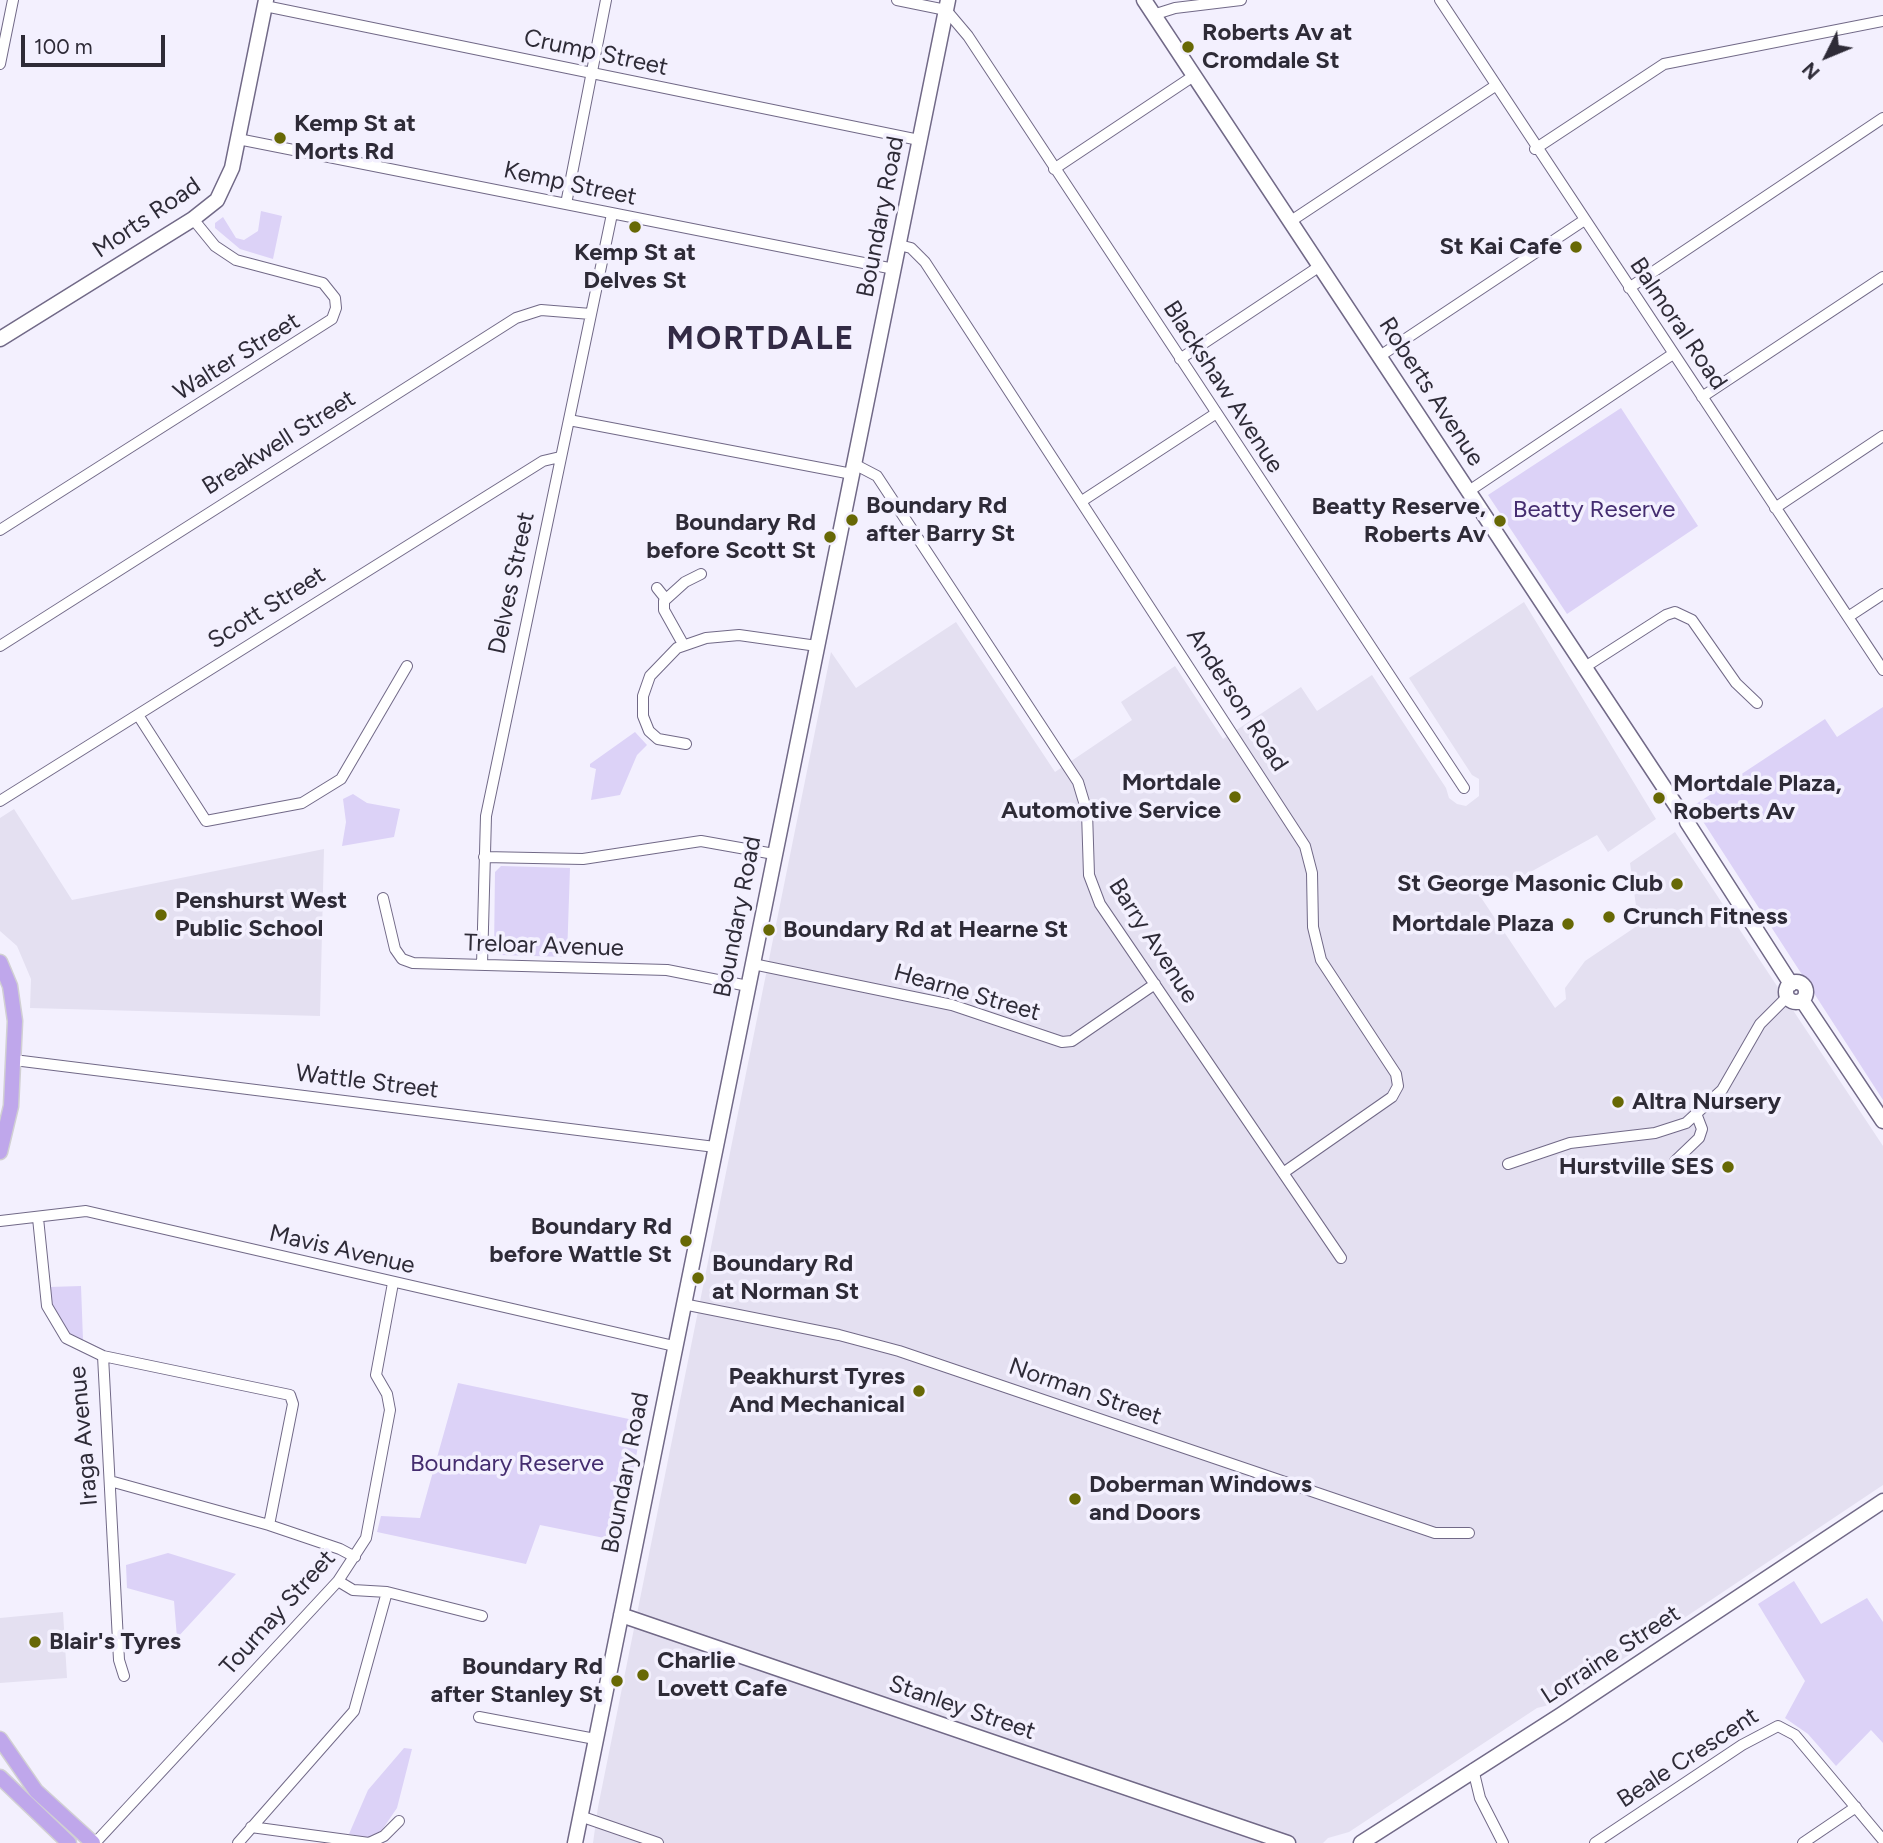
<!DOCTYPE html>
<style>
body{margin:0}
#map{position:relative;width:1883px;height:1843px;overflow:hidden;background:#f3f0fe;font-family:Figtree,sans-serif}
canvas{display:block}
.north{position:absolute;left:1792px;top:21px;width:70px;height:70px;-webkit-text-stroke:5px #f3f0fe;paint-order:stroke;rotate:227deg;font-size:19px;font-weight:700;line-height:28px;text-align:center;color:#2e2b37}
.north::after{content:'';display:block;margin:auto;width:24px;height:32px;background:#2e2b37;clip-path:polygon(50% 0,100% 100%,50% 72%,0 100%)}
.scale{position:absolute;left:21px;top:35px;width:144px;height:32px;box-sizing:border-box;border:4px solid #2e2b37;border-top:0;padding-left:9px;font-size:21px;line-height:24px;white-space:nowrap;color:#2e2b37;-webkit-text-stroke:5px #f3f0fe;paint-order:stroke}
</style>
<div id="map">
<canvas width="1883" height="1843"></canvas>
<div class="north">N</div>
<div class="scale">100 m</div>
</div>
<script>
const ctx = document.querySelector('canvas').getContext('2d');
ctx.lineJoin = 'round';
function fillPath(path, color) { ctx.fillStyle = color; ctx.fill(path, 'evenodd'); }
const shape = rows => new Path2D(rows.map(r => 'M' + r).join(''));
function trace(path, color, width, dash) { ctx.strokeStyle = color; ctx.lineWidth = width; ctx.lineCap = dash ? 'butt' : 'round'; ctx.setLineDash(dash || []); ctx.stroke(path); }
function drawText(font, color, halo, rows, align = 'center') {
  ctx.font = font + ' Figtree,sans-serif'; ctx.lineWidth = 7; ctx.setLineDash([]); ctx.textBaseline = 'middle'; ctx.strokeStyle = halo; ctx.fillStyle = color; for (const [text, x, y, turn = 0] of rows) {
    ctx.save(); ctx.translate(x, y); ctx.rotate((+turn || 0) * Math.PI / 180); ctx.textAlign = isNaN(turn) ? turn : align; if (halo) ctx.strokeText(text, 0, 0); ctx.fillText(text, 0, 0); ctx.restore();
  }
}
fillPath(shape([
 [1524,602,1656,819,1608,852,1597,835,1482,899,1555,1008,1566,999,1565,988,1585,961,1634,928,1638,920,1630,863,1675,832,1883,1146,1883,1485,1557,1703,1537,1708,1349,1832,1328,1838,1323,1843,593,1843,598,1807,831,652,856,688,956,622,1055,772,1132,720,1121,702,1175,666,1223,739,1301,687,1317,711,1372,675,1446,788,1449,798,1457,804,1466,806,1479,796,1479,779,1472,775,1409,678],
 [14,809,72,900,324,849,320,1016,30,1008,31,979,17,946,0,931,0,818],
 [63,1612,67,1678,0,1683,0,1618]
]), '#e4e0f1');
fillPath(shape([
 [261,211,282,216,273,259,240,249,215,228,215,223,223,217,236,238,244,240,258,231],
 [1621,408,1698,526,1567,614,1488,495],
 [1883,707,1883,1100,1693,806,1825,719,1837,737],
 [635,732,647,745,637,755,620,795,591,800,596,769,590,767,590,764],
 [353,794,367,803,400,809,394,837,342,846,346,822,343,799],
 [501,866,570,868,567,957,499,955,494,951,495,872],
 [81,1286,83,1340,68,1333,51,1306,49,1287],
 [458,1383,643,1422,619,1541,540,1525,526,1564,377,1532,381,1516,420,1518],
 [168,1553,236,1574,177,1638,174,1601,127,1588,126,1565],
 [1794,1581,1821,1624,1867,1598,1883,1622,1883,1743,1871,1730,1836,1766,1808,1734,1785,1718,1805,1681,1758,1604],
 [404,1748,412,1749,397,1808,382,1830,370,1838,349,1834,368,1790]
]), '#dcd2f7');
const street = shape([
 [897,0,946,10,968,36,1464,788],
 [1440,0,1883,670],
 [265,6,919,140],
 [1156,14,1175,8,1241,0],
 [0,64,13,0],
 [238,139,894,269],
 [1535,149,1664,64,1883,21],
 [1054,169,1195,75],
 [566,204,606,0],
 [1291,221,1495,86],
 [899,245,911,248,925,262,1305,846,1312,873,1313,927,1321,960,1396,1074,1398,1086,1392,1097,1283,1173],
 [1629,288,1883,118],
 [1380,356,1583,221],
 [1180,359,1320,266],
 [1702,397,1883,277],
 [569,420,852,474],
 [854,464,877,476,1078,782,1087,812,1089,875,1100,904,1341,1258],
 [1469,491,1673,354],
 [1082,501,1215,414],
 [1775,508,1883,436],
 [0,530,332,319,336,308,335,298,323,283,236,260,215,246,193,219],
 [657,588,665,598],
 [1848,617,1883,594],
 [683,644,664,610,664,601,685,582,701,574],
 [0,646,516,318,541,310,591,314],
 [1585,667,1666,615,1675,612,1692,620,1736,683,1757,703],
 [138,715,206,821,302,803,341,779,407,666],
 [686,744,658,739,649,731,643,716,643,696,650,676,677,648,706,638,739,635,817,646],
 [0,801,543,461,560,457],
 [484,857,583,859,701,841,774,854],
 [383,898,395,949,402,959,413,963,667,970,748,986],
 [753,964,952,1005,1062,1042,1072,1041,1155,984],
 [482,965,486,816,612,214],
 [14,1060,715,1147],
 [1675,1161,1699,1138,1702,1129,1697,1116],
 [1508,1164,1570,1143,1655,1133,1686,1123,1722,1090,1760,1024,1787,997],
 [38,1218,47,1306,66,1338,103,1356,119,1660,124,1676],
 [0,1221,86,1211,674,1346],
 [683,1304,839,1335,899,1351,1435,1533,1469,1533],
 [103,1356,290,1395,293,1404,269,1525],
 [110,1481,269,1525,340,1549,355,1557],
 [338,1581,353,1590,387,1592,482,1616],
 [479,1717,595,1739],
 [1473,1769,1480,1798,1503,1843],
 [580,1816,658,1843],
 [251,1827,369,1843,384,1836,399,1821],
 [95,1843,338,1581,366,1538,390,1410,387,1394,376,1375,393,1283],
 [238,1843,354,1711,387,1592],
 [1595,1843,1742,1745,1778,1726,1795,1735,1883,1840],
 [1803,1843,1856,1807]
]);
const secondary = shape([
 [1144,0,1679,810],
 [0,339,193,219,217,200,232,168,266,0],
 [1687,822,1791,984],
 '1786 992a10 10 0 1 1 20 0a10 10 0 1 1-20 0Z',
 [1802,1000,1883,1121],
 [621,1615,1288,1843],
 [575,1843,948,0],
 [1361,1843,1561,1715,1883,1501]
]);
const primary = shape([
 [0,962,10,986,15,1021,11,1106,0,1152],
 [0,1739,36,1791,93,1843],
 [0,1777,69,1843]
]);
trace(street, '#716987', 12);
trace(secondary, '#716987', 17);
trace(primary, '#d1d0d3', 17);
trace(street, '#fff', 10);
trace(secondary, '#fff', 14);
trace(primary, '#bfa7eb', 14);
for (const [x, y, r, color] of [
 [1188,47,7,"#676805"],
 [280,138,7,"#676805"],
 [635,227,7,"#676805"],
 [1576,247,7,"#676805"],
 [852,520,7,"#676805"],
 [1500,521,7,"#676805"],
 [830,537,7,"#676805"],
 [1235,797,7,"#676805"],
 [1659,798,7,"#676805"],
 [1677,884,7,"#676805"],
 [161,915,7,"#676805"],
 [1609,917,7,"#676805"],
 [1568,924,7,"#676805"],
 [769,930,7,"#676805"],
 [1618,1102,7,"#676805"],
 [1728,1167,7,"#676805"],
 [686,1241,7,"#676805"],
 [698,1278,7,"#676805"],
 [919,1391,7,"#676805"],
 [1075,1499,7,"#676805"],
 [35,1642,7,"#676805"],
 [643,1675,7,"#676805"],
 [617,1681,7,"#676805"]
]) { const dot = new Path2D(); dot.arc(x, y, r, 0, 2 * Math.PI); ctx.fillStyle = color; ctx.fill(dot); trace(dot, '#f3f0fe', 2.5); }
drawText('bold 24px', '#2e2b37', '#f3f0fe', [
 ["Roberts Av at",1202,33],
 ["Cromdale St",1202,61],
 ["Kemp St at",294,124],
 ["Morts Rd",294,152],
 ["St Kai Cafe",1562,247,"right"],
 ["Kemp St at",635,253,"center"],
 ["Delves St",635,281,"center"],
 ["Boundary Rd",866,506],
 ["after Barry St",866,534],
 ["Beatty Reserve,",1486,507,"right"],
 ["Roberts Av",1486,535,"right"],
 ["Boundary Rd",816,523,"right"],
 ["before Scott St",816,551,"right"],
 ["Mortdale",1221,783,"right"],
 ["Automotive Service",1221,811,"right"],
 ["Mortdale Plaza,",1673,784],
 ["Roberts Av",1673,812],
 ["St George Masonic Club",1663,884,"right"],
 ["Penshurst West",175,901],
 ["Public School",175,929],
 ["Crunch Fitness",1623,917],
 ["Mortdale Plaza",1554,924,"right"],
 ["Boundary Rd at Hearne St",783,930],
 ["Altra Nursery",1632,1102],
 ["Hurstville SES",1714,1167,"right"],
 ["Boundary Rd",672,1227,"right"],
 ["before Wattle St",672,1255,"right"],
 ["Boundary Rd",712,1264],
 ["at Norman St",712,1292],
 ["Peakhurst Tyres",905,1377,"right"],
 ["And Mechanical",905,1405,"right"],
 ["Doberman Windows",1089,1485],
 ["and Doors",1089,1513],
 ["Blair's Tyres",49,1642],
 ["Charlie",657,1661],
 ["Lovett Cafe",657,1689],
 ["Boundary Rd",603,1667,"right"],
 ["after Stanley St",603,1695,"right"]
], 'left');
drawText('24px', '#2e2b37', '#f3f0fe', [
 ["Crump Street",596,53,12],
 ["Kemp Street",570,184,12],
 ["Boundary Road",881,217,-79],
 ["Morts Road",147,218,-34],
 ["Balmoral Road",1678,324,56],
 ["Walter Street",237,357,-32],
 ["Blackshaw Avenue",1223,387,57],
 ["Roberts Avenue",1431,392,57],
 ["Breakwell Street",279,443,-32],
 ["Delves Street",512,583,-78],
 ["Scott Street",267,608,-32],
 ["Anderson Road",1237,700,57],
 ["Boundary Road",738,917,-79],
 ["Barry Avenue",1153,941,57],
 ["Treloar Avenue",544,946,2],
 ["Hearne Street",967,993,16],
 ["Wattle Street",367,1082,7],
 ["Mavis Avenue",342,1250,13],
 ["Norman Street",1085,1392,19],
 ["Iraga Avenue",84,1436,-95],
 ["Boundary Road",626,1473,-79],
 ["Tournay Street",278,1613,-48],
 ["Lorraine Street",1611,1655,-33],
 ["Stanley Street",962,1708,19],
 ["Beale Crescent",1688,1758,-33]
]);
drawText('24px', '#442c6f', '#f3f0fe', [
 ["Beatty Reserve",1594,510],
 ["Boundary Reserve",507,1464]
]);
ctx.letterSpacing = '2px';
drawText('bold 32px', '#332b45', '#f3f0fe', [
 ["MORTDALE",761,340]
]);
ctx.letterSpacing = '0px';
</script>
